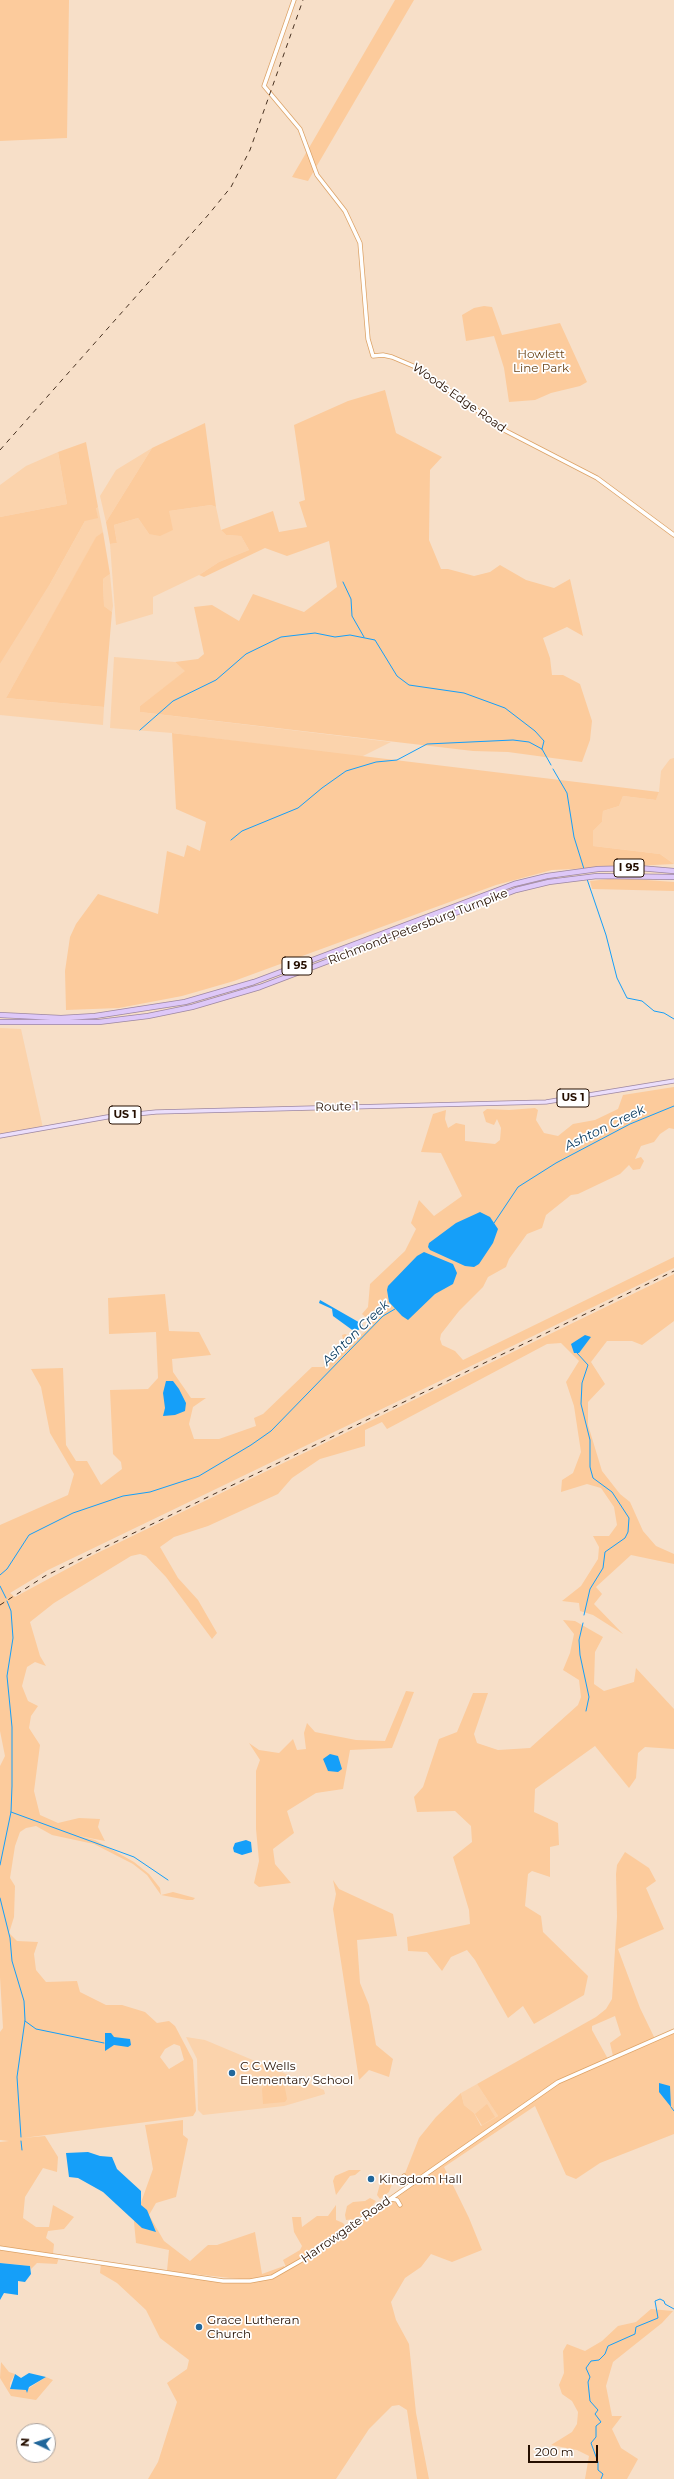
<!DOCTYPE html>
<style>
body{margin:0}
#map{position:relative;width:674px;height:2479px;overflow:hidden;background:#f7dfc8;font-family:Montserrat,sans-serif}
canvas{display:block}
.north{position:absolute;left:16px;top:2423px;width:40px;height:40px;box-sizing:border-box;background:#fff;border:1px solid #a89f99;border-radius:50%;rotate:274deg;font-size:11px;font-weight:700;line-height:16px;text-align:center;color:#250f00}
.north::after{content:'';display:block;margin:auto;width:14px;height:18px;background:#21679b;clip-path:polygon(50% 0,100% 100%,50% 72%,0 100%)}
.scale{position:absolute;left:528px;top:2445px;width:70px;height:18px;box-sizing:border-box;border:2px solid #250f00;border-top:0;padding-left:5px;font-size:12px;line-height:14px;white-space:nowrap;color:#250f00;-webkit-text-stroke:3px #fff;paint-order:stroke}
</style>
<div id="map">
<canvas width="674" height="2479"></canvas>
<div class="north">N</div>
<div class="scale">200 m</div>
</div>
<script>
const ctx = document.querySelector('canvas').getContext('2d');
ctx.lineJoin = 'round';
function fillPath(path, color) { ctx.fillStyle = color; ctx.fill(path, 'evenodd'); }
const shape = rows => new Path2D(rows.map(r => 'M' + r).join(''));
function trace(path, color, width, dash) { ctx.strokeStyle = color; ctx.lineWidth = width; ctx.lineCap = dash ? 'butt' : 'round'; ctx.setLineDash(dash || []); ctx.stroke(path); }
function drawText(font, color, halo, rows, align = 'center') {
  ctx.font = font + ' Montserrat,sans-serif'; ctx.lineWidth = 3.5; ctx.setLineDash([]); ctx.textBaseline = 'middle'; ctx.strokeStyle = halo; ctx.fillStyle = color; for (const [text, x, y, turn = 0] of rows) {
    ctx.save(); ctx.translate(x, y); ctx.rotate((+turn || 0) * Math.PI / 180); ctx.textAlign = isNaN(turn) ? turn : align; if (halo) ctx.strokeText(text, 0, 0); ctx.fillText(text, 0, 0); ctx.restore();
  }
}
fillPath(shape([
 [152,448,106,522,100,496,116,470],
 [58,452,67,504,0,517,0,485,26,466],
 [211,505,216,507,221,530,226,535,241,536,249,550,219,562,199,575,153,597,153,614,116,625,110,544,117,543,114,525,138,518,149,534,169,511],
 [98,507,103,532,96,538,6,698,104,707,103,725,0,715,0,664,50,584,85,521],
 [110,574,113,606,112,612,104,606,103,579],
 [114,657,175,662,186,671,140,706,140,712,391,742,361,757,172,733,110,728],
 [674,758,674,864,660,854,593,846,593,831,602,822,603,811,619,806,623,796,656,800,659,792,661,771,670,759],
 [0,1028,21,1029,43,1128,0,1135],
 [186,2037,205,2040,324,2090,325,2094,284,2106,203,2115,198,2110,197,2059],
 [477,2084,498,2116,482,2126,474,2113,464,2105,461,2093]
]), '#fbd3ac');
fillPath(shape([
 [0,0,69,0,67,138,0,141],
 [395,0,414,0,308,181,292,177],
 [484,306,492,307,502,335,560,323,587,382,580,386,551,393,535,400,509,402,504,368,494,336,466,341,462,315,474,308],
 [385,390,396,433,442,457,430,470,429,540,441,569,448,569,474,576,490,572,500,565,526,580,554,588,570,579,583,636,567,627,543,638,550,658,552,675,563,675,580,684,592,721,590,740,582,762,508,752,473,751,140,712,140,706,185,671,175,662,198,659,204,654,194,607,212,605,239,621,253,594,304,612,337,587,329,541,287,556,265,548,204,577,199,575,219,562,249,550,241,536,226,535,221,530,273,511,279,532,307,527,299,502,305,500,294,425,348,401],
 [205,423,216,507,211,505,169,511,173,530,160,536,149,534,138,518,114,525,117,543,110,544,106,522,152,448],
 [86,442,98,507,96,509,98,518,85,521,50,584,0,664,0,517,67,504,58,452],
 [103,532,110,574,103,579,104,606,112,612,104,707,6,698,96,537],
 [172,733,659,792,656,800,623,796,619,806,603,811,602,822,593,831,593,846,660,854,674,864,552,870,496,885,234,981,182,996,119,1008,66,1010,65,971,70,937,76,924,98,894,158,914,167,851,184,857,187,845,200,851,206,822,176,809],
 [618,878,674,882,674,891,592,889,590,881],
 [674,1087,674,1129,669,1128,660,1134,654,1142,641,1146,635,1159,641,1157,644,1161,640,1169,633,1170,629,1165,620,1174,578,1194,571,1195,546,1215,542,1228,527,1234,509,1259,506,1267,488,1277,483,1287,459,1311,441,1334,440,1339,442,1345,455,1351,463,1360,674,1257,674,1268,48,1570,10,1593,15,1597,89,1557,674,1274,674,1321,642,1345,632,1341,607,1341,591,1362,605,1384,588,1402,588,1425,602,1471,620,1494,630,1502,643,1531,656,1546,674,1554,674,1564,631,1555,596,1587,602,1594,594,1604,623,1634,593,1615,580,1611,579,1603,562,1601,581,1586,598,1559,599,1547,593,1536,609,1536,617,1525,614,1507,601,1488,587,1484,561,1492,562,1480,573,1473,581,1452,574,1406,566,1382,579,1361,561,1343,547,1344,387,1429,382,1422,365,1430,365,1446,320,1459,292,1478,278,1494,208,1526,174,1537,160,1547,178,1578,198,1600,217,1633,212,1639,166,1577,146,1556,140,1554,131,1556,54,1603,30,1622,40,1656,46,1666,35,1662,27,1667,22,1686,28,1701,38,1706,31,1716,29,1728,40,1745,34,1791,40,1815,58,1823,79,1818,100,1819,98,1827,105,1841,74,1835,95,1840,134,1862,149,1874,160,1888,161,1895,173,1892,195,1898,193,1900,187,1900,161,1895,147,1875,133,1864,94,1844,52,1835,36,1826,26,1828,20,1832,15,1846,10,1878,15,1886,14,1917,9,1933,17,1941,38,1942,34,1954,36,1970,46,1982,77,1981,80,1992,106,2005,122,2005,145,2012,157,2023,169,2021,175,2026,193,2060,196,2111,193,2116,23,2138,45,2136,58,2157,57,2172,43,2168,25,2197,23,2218,36,2227,49,2227,53,2205,74,2217,64,2229,48,2231,46,2238,54,2244,53,2254,0,2247,0,2142,9,2141,0,2140,0,2032,3,2028,0,1977,0,1766,5,1756,0,1731,0,1525,68,1495,74,1474,50,1433,41,1387,31,1369,63,1368,66,1445,76,1461,87,1461,101,1485,122,1469,121,1462,113,1454,110,1390,148,1389,158,1378,156,1332,109,1334,108,1298,165,1294,169,1331,199,1332,211,1355,172,1359,173,1372,191,1398,206,1398,193,1407,189,1424,194,1439,219,1439,256,1426,254,1418,263,1414,312,1367,323,1367,338,1356,345,1346,342,1335,345,1334,356,1339,367,1330,369,1320,362,1314,368,1307,370,1284,405,1251,416,1229,411,1223,419,1200,434,1216,462,1196,441,1153,421,1152,433,1114,446,1110,445,1119,448,1128,456,1123,465,1125,465,1141,495,1144,500,1140,501,1128,497,1119,494,1125,486,1122,483,1112,487,1109,509,1110,535,1108,538,1110,536,1120,544,1133,558,1136,573,1124,595,1120,618,1109,623,1095],
 [174,2044,180,2046,184,2060,169,2069,160,2057,165,2049],
 [563,1620,575,1621,603,1637,595,1652,594,1684,604,1691,634,1682,636,1668,674,1709,674,1749,645,1747,638,1753,636,1778,629,1788,595,1746,535,1789,534,1812,558,1823,559,1845,550,1847,550,1877,532,1871,528,1874,525,1906,541,1916,543,1932,588,1976,584,1995,534,2024,523,2006,508,2018,475,1960,467,1950,451,1957,442,1971,427,1952,408,1951,407,1937,470,1924,469,1910,453,1857,472,1842,471,1826,455,1811,417,1812,414,1797,423,1787,439,1739,457,1732,473,1693,488,1693,474,1734,477,1743,498,1750,530,1748,578,1705,581,1697,579,1680,563,1670,570,1653,574,1634],
 [406,1691,414,1692,392,1748,350,1750,343,1789,316,1793,287,1811,294,1833,273,1849,275,1864,291,1883,259,1887,254,1883,259,1861,256,1829,256,1771,260,1760,249,1743,259,1750,279,1753,293,1739,297,1750,306,1749,304,1733,307,1723,315,1732,356,1740,385,1741],
 [625,1852,649,1868,656,1881,646,1888,664,1929,618,1949,640,2008,655,2039,674,2031,674,2134,600,2163,576,2179,566,2175,535,2106,444,2167,469,2218,482,2250,452,2262,431,2254,421,2267,405,2278,391,2302,396,2320,409,2344,416,2413,429,2479,417,2479,407,2410,399,2405,392,2406,369,2429,336,2479,148,2479,158,2462,177,2402,167,2383,187,2369,189,2360,160,2338,146,2310,117,2283,100,2273,101,2263,223,2281,264,2279,287,2269,283,2260,300,2250,302,2246,294,2232,292,2217,301,2217,302,2227,317,2216,328,2216,336,2205,336,2220,343,2223,347,2229,410,2183,404,2176,419,2138,436,2117,461,2093,464,2105,474,2113,481,2126,498,2116,477,2084,596,2017,606,2009,612,1999,617,1917,616,1874,617,1865],
 [615,2016,621,2035,610,2043,613,2056,608,2059,592,2030,592,2026],
 [333,1880,339,1889,393,1914,397,1936,357,1940,360,1983,369,2005,376,2045,393,2059,389,2077,369,2070,359,2080,333,1909,336,1894],
 [276,2077,283,2078,287,2099,285,2102,263,2104,262,2089,268,2080],
 [487,2104,495,2117,482,2125,475,2114],
 [183,2120,183,2135,188,2139,176,2197,156,2203,149,2215,164,2241,190,2261,208,2245,217,2245,255,2232,262,2274,284,2266,285,2268,271,2276,248,2280,167,2271,169,2250,136,2243,134,2222,153,2169,145,2125],
 [349,2170,361,2170,355,2175,350,2176,336,2195,333,2181,335,2176],
 [386,2180,392,2184,389,2192,380,2199,377,2195,380,2184],
 [370,2198,376,2201,368,2211,355,2219,346,2220,345,2215,347,2206,353,2202,365,2201],
 [0,2248,59,2257,57,2264,37,2263,31,2269,30,2266,22,2265,0,2263],
 [651,2309,673,2311,662,2323,613,2362,606,2386,612,2416,622,2416,612,2429,621,2448,638,2459,627,2479,585,2479,589,2456,577,2450,551,2445,572,2432,577,2424,578,2412,572,2401,562,2394,559,2385,564,2373,563,2351,567,2344,585,2351,602,2341,618,2326,636,2322],
 [1,2362,9,2372,15,2374,10,2383,10,2389,26,2390,46,2377,53,2380,36,2400,11,2396,0,2378]
]), '#fccb9c');
fillPath(shape([
 [480,1212,490,1217,498,1229,493,1243,479,1264,474,1267,465,1266,430,1250,428,1247,429,1243,456,1223],
 [424,1252,453,1264,457,1273,453,1284,435,1294,408,1320,402,1316,389,1302,387,1290,388,1286,417,1256],
 [320,1300,362,1324,363,1327,355,1332,333,1316,332,1309,319,1303],
 [585,1335,591,1337,579,1353,574,1353,571,1344],
 [166,1381,173,1381,179,1389,186,1403,185,1411,175,1415,163,1416,165,1408,163,1393],
 [330,1754,338,1756,342,1769,338,1772,328,1771,323,1759],
 [246,1840,251,1842,252,1852,242,1855,234,1852,233,1848,235,1843],
 [105,2033,111,2033,114,2037,130,2039,131,2045,128,2047,114,2045,105,2051],
 [659,2083,670,2086,671,2107,659,2092],
 [88,2152,100,2156,112,2157,117,2169,141,2191,141,2205,147,2210,156,2232,142,2228,103,2192,78,2178,69,2177,66,2153],
 [0,2263,30,2266,31,2274,25,2282,18,2281,18,2295,4,2293,0,2300],
 [29,2373,46,2377,29,2387,27,2393,26,2390,10,2389,15,2374,21,2378]
]), '#159ff9');
trace(shape([
 [343,582,351,599,352,616,364,637],
 [140,730,173,701,216,680,246,654,281,637,315,633,335,637,350,635,375,640,397,676,409,685,464,693,505,708,535,731,544,741,542,749],
 [553,769,567,793,574,837,584,869],
 [231,840,242,831,298,808,322,788,346,771,376,762,397,760,427,744,513,740,529,742,542,749,551,765],
 [587,879,606,935,617,978,627,998,642,1001,654,1011,664,1013,674,1019],
 [494,1223,518,1187,556,1163,630,1124,674,1106],
 [577,1353,588,1365,582,1383,581,1404,590,1440,590,1467,593,1478,612,1492,629,1518,628,1532,625,1538,605,1552,603,1568,590,1589,584,1615],
 [0,1575,7,1569,29,1535,73,1513,123,1496,150,1492,199,1476,251,1445,271,1431,383,1316,395,1309],
 [0,1586,6,1598],
 [583,1623,579,1640,580,1655,589,1697,586,1711],
 [11,1812,134,1857,168,1880],
 [0,1865,11,1812,12,1786,12,1727,7,1676,13,1638,11,1611,7,1601],
 [0,1898,10,1938,12,1961,24,2001,25,2020,17,2077,21,2137],
 [25,2021,36,2029,104,2043],
 [671,2107,674,2111],
 [21,2141,22,2150],
 [601,2479,603,2474,598,2470,598,2462,591,2443,596,2437,596,2426,601,2422,595,2414,598,2410,590,2401,588,2382,590,2377,586,2368,591,2361,599,2360,605,2354,608,2346,635,2334,636,2327,658,2318,655,2301,660,2299,664,2301,665,2304,674,2309]
]), '#159ff9', 1);
const secondary = shape([
 [294,0,264,86,300,129,317,175,345,211,360,243,368,339,373,356,383,355,392,357,418,368,506,431,597,478,674,535],
 [404,2176,408,2182,412,2183],
 [391,2199,397,2200,400,2205],
 [0,2248,223,2281,250,2281,272,2277,307,2257,558,2082,674,2031]
]);
const primary = shape([
 [0,1136,107,1117,156,1112,546,1102,674,1081]
]);
const motorway = shape([
 [0,1015,61,1018,95,1016,185,1002,254,982,514,884,547,876,598,869,639,868,674,871],
 [0,1022,99,1022,148,1016,192,1007,260,987,516,890,549,882,597,876,674,877]
]);
trace(secondary, '#dca266', 5);
trace(primary, '#9d87a1', 5);
trace(motorway, '#9d87a1', 6);
trace(secondary, '#fff', 3.5);
trace(primary, '#ebdefb', 3.5);
trace(motorway, '#dec8f8', 4.5);
trace(shape([
 [0,450,209,214,231,187,250,150,303,0],
 [0,1605,45,1576,674,1271]
]), '#473121', 1, [5, 5]);
for (const [x, y, r, color] of [
 [232,2073,4,"#21679b"],
 [371,2179,4,"#21679b"],
 [199,2327,4,"#21679b"]
]) { const dot = new Path2D(); dot.arc(x, y, r, 0, 2 * Math.PI); ctx.fillStyle = color; ctx.fill(dot); trace(dot, '#fff', 1.5); }
for (const [x, y, w] of [
 [629,868,30],
 [297,966,30],
 [573,1098,32],
 [125,1115,32]
]) { const box = new Path2D(); box.roundRect(x - w / 2, y - 9, w, 18, 3); ctx.fillStyle = '#fff'; ctx.fill(box); trace(box, '#250f00', 1); }
drawText('bold 11px', '#250f00', null, [
 ["I 95",629,868],
 ["I 95",297,966],
 ["US 1",573,1098],
 ["US 1",125,1115]
]);
drawText('12px', '#6d4619', '#fff', [
 ["Howlett",541,354],
 ["Line Park",541,368]
]);
drawText('12px', '#250f00', '#fff', [
 ["Woods Edge Road",459,398,35],
 ["Richmond-Petersburg Turnpike",418,927,-21],
 ["Route 1",337,1107,-1],
 ["Harrowgate Road",346,2230,-35]
]);
drawText('12px', '#250f00', '#fff', [
 ["C C Wells",240,2066],
 ["Elementary School",240,2080],
 ["Kingdom Hall",379,2179],
 ["Grace Lutheran",207,2320],
 ["Church",207,2334]
], 'left');
drawText('italic 13px', '#0e3e62', '#fff', [
 ["Ashton Creek",605,1128,-26],
 ["Ashton Creek",356,1333,-44]
]);
</script>
